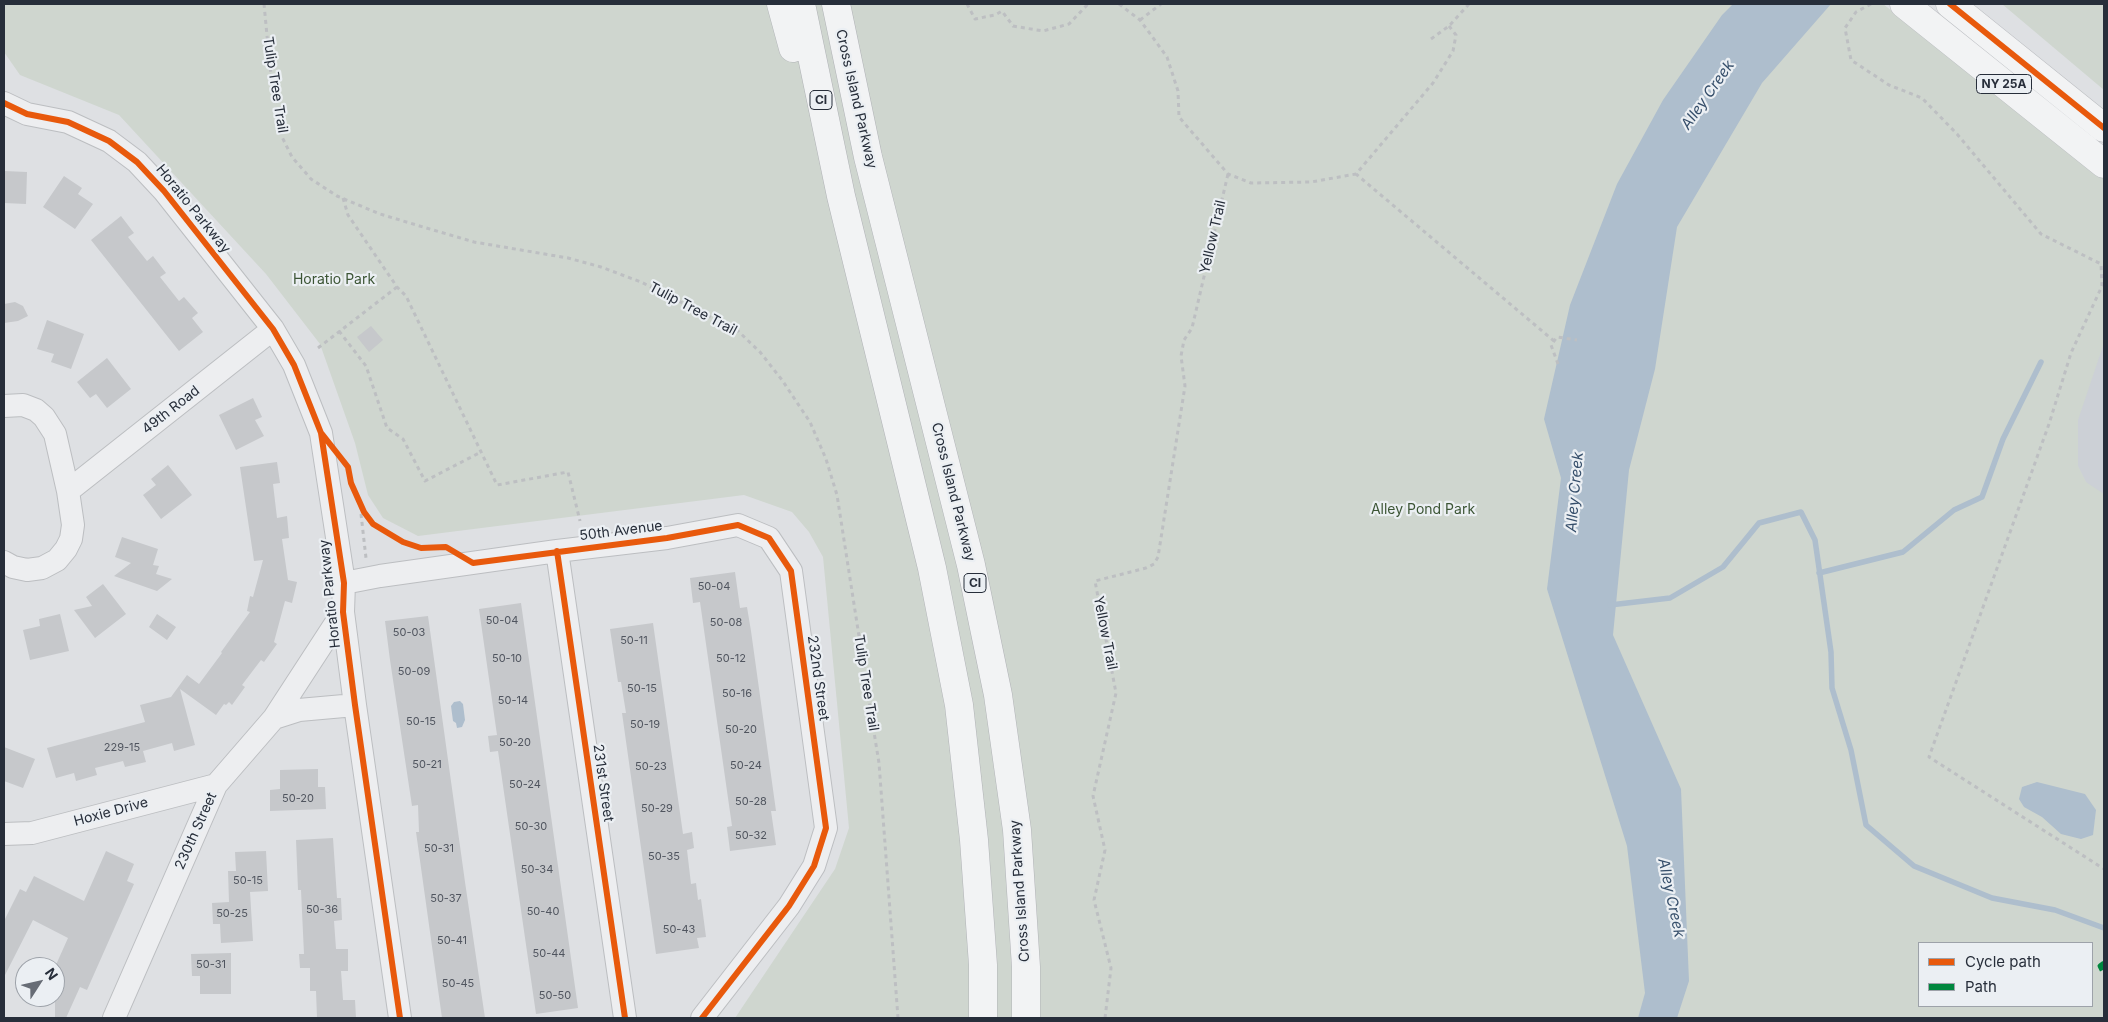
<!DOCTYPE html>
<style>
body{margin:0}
#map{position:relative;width:2108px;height:1022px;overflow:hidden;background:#dee0e3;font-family:Inter,sans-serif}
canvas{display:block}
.frame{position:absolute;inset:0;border:5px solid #272e3a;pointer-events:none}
.legend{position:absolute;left:1918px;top:942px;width:175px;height:65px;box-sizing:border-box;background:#ebeff3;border:1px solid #9da2a9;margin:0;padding:6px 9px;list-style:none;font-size:15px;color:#272e3a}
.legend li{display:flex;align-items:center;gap:10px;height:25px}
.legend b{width:25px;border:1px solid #9da2a9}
.north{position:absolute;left:15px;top:957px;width:50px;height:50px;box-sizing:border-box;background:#ebeff3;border:1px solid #9da2a9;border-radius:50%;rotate:55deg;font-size:14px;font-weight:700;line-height:20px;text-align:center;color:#272e3a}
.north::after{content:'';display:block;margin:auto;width:18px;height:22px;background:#676c75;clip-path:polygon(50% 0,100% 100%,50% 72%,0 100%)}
</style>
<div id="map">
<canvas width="2108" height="1022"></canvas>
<div class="frame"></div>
<ul class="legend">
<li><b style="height:6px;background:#e8590c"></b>Cycle path</li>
<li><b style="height:6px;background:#00873e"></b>Path</li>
</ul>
<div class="north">N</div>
</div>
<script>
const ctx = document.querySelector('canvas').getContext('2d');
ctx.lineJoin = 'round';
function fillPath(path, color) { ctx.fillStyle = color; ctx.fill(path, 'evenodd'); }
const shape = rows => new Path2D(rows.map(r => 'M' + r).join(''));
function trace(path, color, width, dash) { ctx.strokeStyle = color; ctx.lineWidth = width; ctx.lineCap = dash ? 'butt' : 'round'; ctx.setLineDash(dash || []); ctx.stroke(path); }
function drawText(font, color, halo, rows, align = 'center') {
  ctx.font = font + ' Inter,sans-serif'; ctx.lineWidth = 4.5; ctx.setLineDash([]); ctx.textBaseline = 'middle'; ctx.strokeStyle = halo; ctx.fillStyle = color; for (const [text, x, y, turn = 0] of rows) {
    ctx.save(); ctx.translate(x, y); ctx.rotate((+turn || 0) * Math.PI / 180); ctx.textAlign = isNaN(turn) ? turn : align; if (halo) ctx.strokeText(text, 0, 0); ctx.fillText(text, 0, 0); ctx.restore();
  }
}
fillPath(shape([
 [2104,339,2104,512,2078,493,2078,414]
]), '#ccd0d6');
fillPath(shape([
 [4,4,1883,4,2104,175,2104,343,2078,420,2078,466,2086,482,2104,494,2104,1018,735,1018,835,869,849,828,823,557,809,532,792,512,744,495,418,536,383,518,368,495,355,443,320,344,266,274,119,115,20,75,4,52],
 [1919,943,2092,943,2092,1006,1919,1006],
 [2002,4,2104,4,2104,90]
]), '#cfd6cf');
fillPath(shape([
 [1733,4,1831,4,1762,83,1677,227,1655,369,1629,470,1613,635,1681,789,1689,981,1677,1018,1638,1018,1645,993,1627,846,1547,589,1561,478,1544,419,1570,305,1617,184,1663,100,1722,15],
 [460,701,463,704,465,720,462,727,457,728,456,723,453,721,451,706,454,702],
 [2037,782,2085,794,2096,810,2093,835,2081,839,2061,834,2042,817,2024,807,2019,799,2022,787]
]), '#aebecd');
trace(shape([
 [1819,573,1903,552,1954,510,1982,497,2003,439,2041,362],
 [1610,605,1670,598,1723,567,1759,523,1801,512,1815,540,1831,652,1832,688,1851,750,1866,825,1914,866,1992,898,2055,910,2104,928]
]), '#aebecd', 5.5);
fillPath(shape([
 [4,171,27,172,26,204,4,203],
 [64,176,82,188,78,194,93,204,75,229,43,207],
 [121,216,134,233,128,237,147,261,153,256,166,273,160,277,179,301,184,297,198,313,192,318,203,332,179,351,91,240],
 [15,302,23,306,28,316,18,321,4,323,4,304],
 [47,320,84,334,71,369,51,362,54,354,37,349],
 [371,326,383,340,369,352,357,337],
 [107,358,131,389,107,408,96,394,90,398,77,382],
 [253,398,262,417,255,420,264,436,236,450,219,415],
 [277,462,280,483,273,484,277,518,287,516,289,538,282,539,288,580,297,582,292,603,285,601,274,642,277,644,264,662,261,660,242,685,245,687,232,705,229,702,226,705,224,704,216,715,180,689,195,745,174,751,172,743,143,751,146,762,125,767,123,761,95,768,97,775,76,781,74,773,56,778,47,748,145,722,140,705,171,697,187,675,199,684,222,653,221,652,250,612,247,611,250,596,253,597,263,560,254,561,240,467],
 [168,465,192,495,161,519,143,495,156,485,151,479],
 [122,537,158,549,153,565,159,566,156,574,172,579,157,591,114,576,131,563,115,557],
 [735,572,740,608,747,607,751,631,776,811,771,811,776,845,730,851,727,827,732,826,700,602,693,603,690,578],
 [103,584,126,614,95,638,74,610,92,606,86,597],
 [521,603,578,1008,536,1014,498,751,490,752,488,736,497,735,479,609],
 [60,614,69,651,30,660,23,630,40,626,39,619],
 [157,614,176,627,167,640,149,627],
 [428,616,465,882,485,1018,442,1018,416,832,419,832,418,805,412,806,390,660,385,621],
 [653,623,683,834,692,832,694,848,687,850,691,884,696,883,698,900,701,899,706,937,697,938,699,948,656,954,622,713,626,713,621,682,618,682,610,629],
 [4,747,35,759,23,788,4,781],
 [318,769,318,787,325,787,326,809,270,811,270,790,280,789,280,770],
 [333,838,337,898,341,898,342,920,334,921,336,949,348,949,348,971,341,971,343,1000,355,1000,356,1018,317,1018,316,991,310,991,310,968,300,968,299,954,304,954,301,890,298,890,296,840],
 [106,851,134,864,127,881,134,884,87,990,80,987,66,1018,55,1018,55,967,68,938,33,920,4,977,4,921,20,889,26,892,34,876,84,901],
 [266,851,268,891,250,892,253,941,221,943,220,924,213,924,212,903,229,902,228,871,236,871,235,852],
 [231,953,231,994,200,994,200,976,192,976,191,954]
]), '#c6c8cb');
const street = shape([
 [4,103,27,114,68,122,109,141,137,162,164,191,273,329,294,365,321,433,344,583,343,612,355,705,400,1018],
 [4,406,23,405,36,410,44,417,55,434,68,491,73,525,71,539,66,549,57,560,42,568,27,570,13,567,4,562],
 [68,491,273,329],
 [557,551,625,1018],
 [344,583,380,576,557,551,667,538,738,525,769,538,791,571,826,828,814,866,789,906,702,1018],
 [274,718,299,710,355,705],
 [4,834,32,833,216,785],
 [114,1018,216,785,274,718,343,612]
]);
const primary = shape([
 [1904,4,2104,164],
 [1950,4,2104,128]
]);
const highway = shape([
 [781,4,793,48],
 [801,4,841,196,932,568,959,705,974,840,983,965,983,1018],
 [836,4,868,157,971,565,998,695,1017,830,1026,967,1026,1018]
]);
trace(street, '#bcbec1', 24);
trace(primary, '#bbbdc1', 29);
trace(highway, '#b1b3b7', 29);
trace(shape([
 [264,4,270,67,281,135,292,157,311,179,337,196,380,214,423,227,474,242,568,258,601,267,641,282,738,331,760,352,782,380,810,422,826,459,837,495,873,726,879,763,898,1018],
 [967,4,975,19,995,15,1002,11,1013,26,1043,31,1069,24,1088,4],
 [1119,4,1140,20,1167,57,1178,91,1179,117,1228,174,1251,183,1311,182,1356,174],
 [1871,4,1856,12,1845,28,1851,60,1889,85,1922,98,1957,134,2041,234,2101,264,2102,286,2071,353,2049,424,1929,757,2104,869],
 [1140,20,1161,4],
 [1449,26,1456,35,1453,51,1433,83,1356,174,1554,341],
 [1431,39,1449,26,1469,4],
 [343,198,348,215,397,287,406,296,497,485,568,472,580,521],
 [339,331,366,366,387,428,403,439,425,481,481,452],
 [318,348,397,287],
 [1558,364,1551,345,1557,337,1577,340],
 [361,514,366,558],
 [1105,1018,1111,968,1094,900,1105,850,1093,796,1116,693,1095,581,1146,568,1154,564,1158,557,1185,386,1181,356,1184,340,1192,328,1228,174]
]), '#bdbfc2', 3, [4, 4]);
trace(street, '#edeef0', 22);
trace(primary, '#f2f3f4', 28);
trace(highway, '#f2f3f4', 28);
trace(shape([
 [2104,963,2100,966,2104,974]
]), '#00873e', 5, [10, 5]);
trace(shape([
 [1950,4,2104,128],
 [4,103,27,114,68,122,109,141,137,162,164,191,273,329,294,365,321,433,344,583,343,612,355,705,400,1018],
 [322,434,348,467,351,483,364,512,373,524,403,542,421,548,446,547,473,563,667,538,738,525,769,538,791,571,826,828,814,866,789,906,702,1018],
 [557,551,625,1018]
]), '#e8590c', 6);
drawText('11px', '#50555f', null, [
 ["50-04",714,587],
 ["50-04",502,621],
 ["50-08",726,623],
 ["50-03",409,633],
 ["50-11",634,641],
 ["50-10",507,659],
 ["50-12",731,659],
 ["50-09",414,672],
 ["50-15",642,689],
 ["50-16",737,694],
 ["50-14",513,701],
 ["50-15",421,722],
 ["50-19",645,725],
 ["50-20",741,730],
 ["50-20",515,743],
 ["229-15",122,748],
 ["50-21",427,765],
 ["50-24",746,766],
 ["50-23",651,767],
 ["50-24",525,785],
 ["50-20",298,799],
 ["50-28",751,802],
 ["50-29",657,809],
 ["50-30",531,827],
 ["50-32",751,836],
 ["50-31",439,849],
 ["50-35",664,857],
 ["50-34",537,870],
 ["50-15",248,881],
 ["50-37",446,899],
 ["50-36",322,910],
 ["50-40",543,912],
 ["50-25",232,914],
 ["50-43",679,930],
 ["50-41",452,941],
 ["50-44",549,954],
 ["50-31",211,965],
 ["50-45",458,984],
 ["50-50",555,996]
]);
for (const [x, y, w] of [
 [2004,84,55],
 [821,100,22],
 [975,583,22]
]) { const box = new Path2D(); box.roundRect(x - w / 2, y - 9.5, w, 19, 4); ctx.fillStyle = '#ebeff3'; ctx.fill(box); trace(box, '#272e3a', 1); }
drawText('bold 12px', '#272e3a', null, [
 ["NY 25A",2004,84],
 ["CI",821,100],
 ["CI",975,583]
]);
drawText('14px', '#272e3a', '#ebeff3', [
 ["Tulip Tree Trail",275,85,81],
 ["Cross Island Parkway",856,99,77],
 ["Horatio Parkway",193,209,51],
 ["Yellow Trail",1213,237,-77],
 ["Tulip Tree Trail",693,309,28],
 ["49th Road",171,410,-38],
 ["Cross Island Parkway",953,492,76],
 ["50th Avenue",621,531,-7],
 ["Horatio Parkway",330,594,-96],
 ["Yellow Trail",1105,633,79],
 ["232nd Street",818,678,82],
 ["Tulip Tree Trail",866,683,81],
 ["231st Street",603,783,82],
 ["Hoxie Drive",111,812,-15],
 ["230th Street",196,831,-66],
 ["Cross Island Parkway",1020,891,-94]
]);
drawText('14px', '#3c5535', '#ebeff3', [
 ["Horatio Park",334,280],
 ["Alley Pond Park",1423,510]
]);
drawText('italic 15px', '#354e6a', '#ebeff3', [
 ["Alley Creek",1708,95,-55],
 ["Alley Creek",1575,492,-85],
 ["Alley Creek",1671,898,78]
]);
</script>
